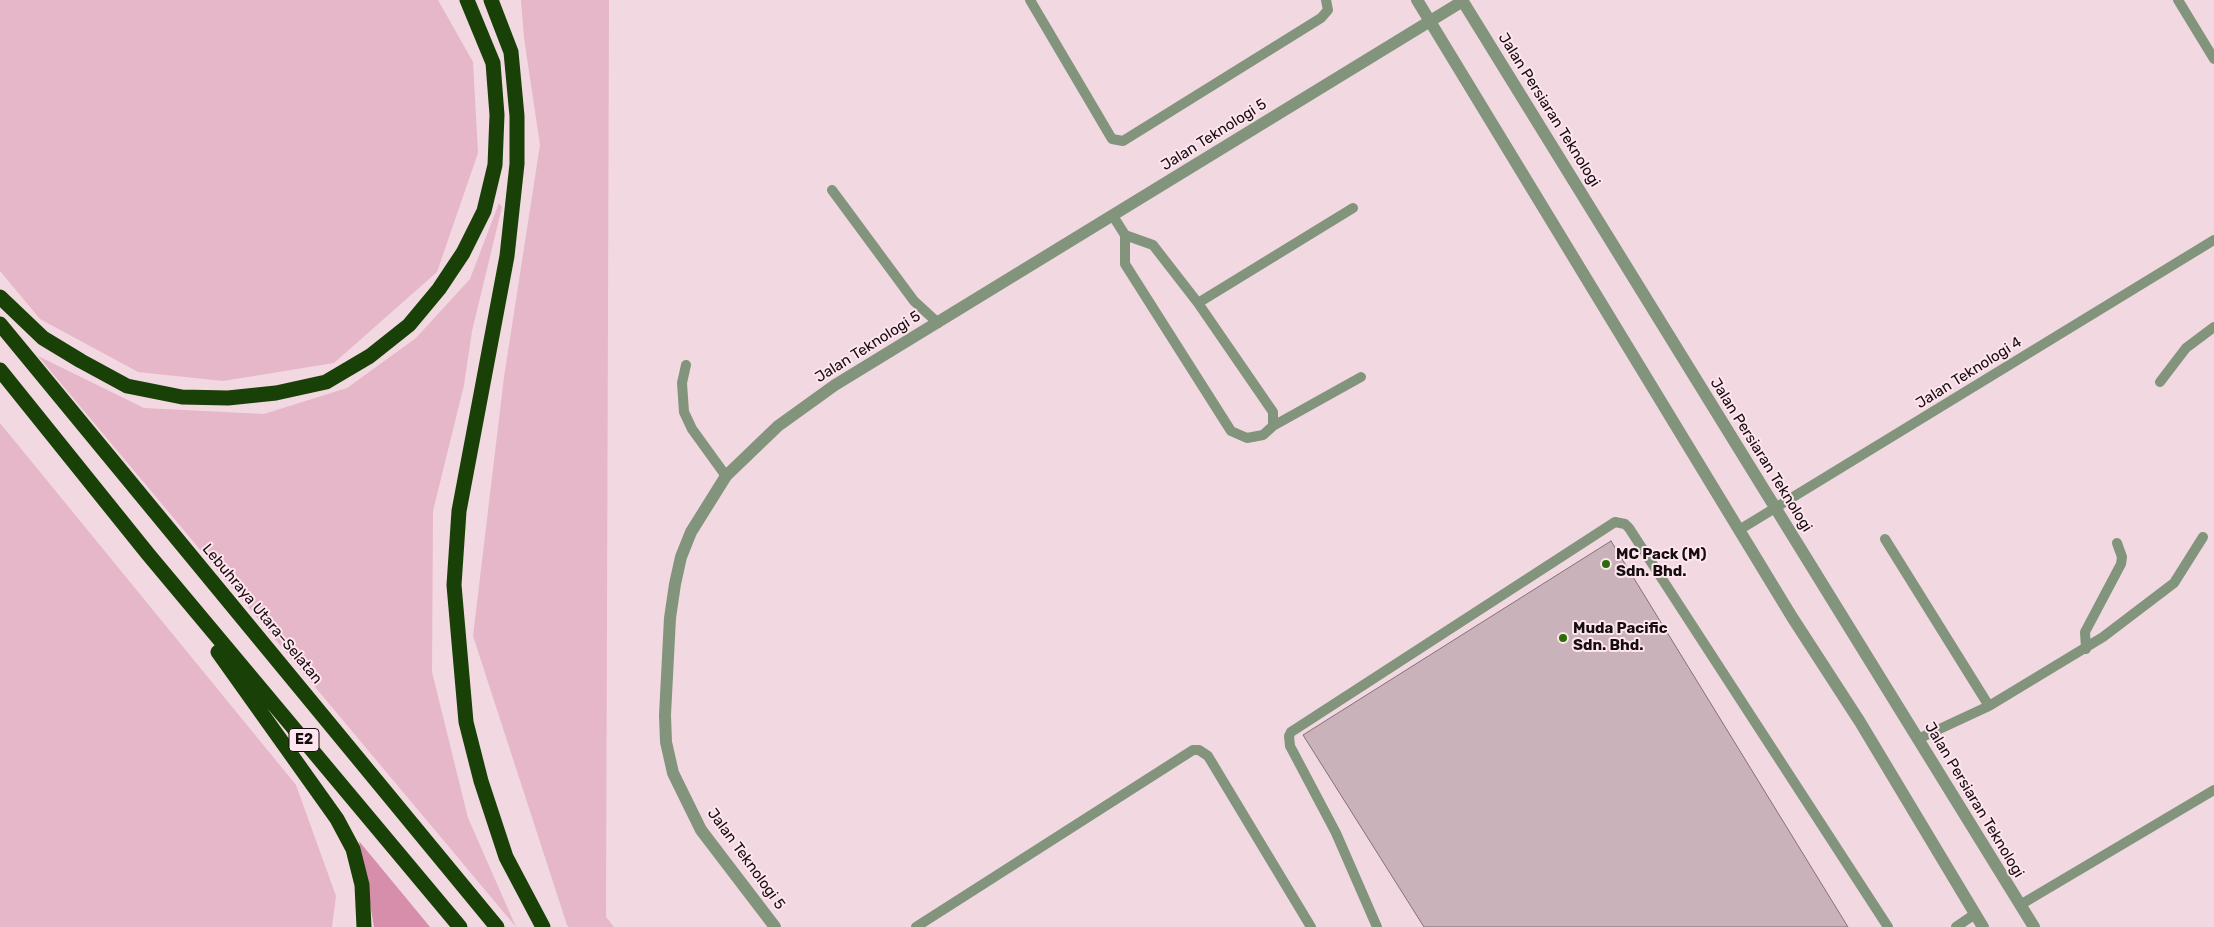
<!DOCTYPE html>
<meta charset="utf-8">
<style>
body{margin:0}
canvas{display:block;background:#f1d8e1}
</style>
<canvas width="2214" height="927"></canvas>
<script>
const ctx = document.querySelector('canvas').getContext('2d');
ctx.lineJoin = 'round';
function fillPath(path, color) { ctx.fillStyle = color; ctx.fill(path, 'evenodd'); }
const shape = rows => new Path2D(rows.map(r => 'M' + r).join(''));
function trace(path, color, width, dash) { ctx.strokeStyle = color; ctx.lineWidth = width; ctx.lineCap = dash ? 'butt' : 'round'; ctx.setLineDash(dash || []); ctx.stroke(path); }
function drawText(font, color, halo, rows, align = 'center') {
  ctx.font = font + ' Rubik,sans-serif'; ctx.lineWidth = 4; ctx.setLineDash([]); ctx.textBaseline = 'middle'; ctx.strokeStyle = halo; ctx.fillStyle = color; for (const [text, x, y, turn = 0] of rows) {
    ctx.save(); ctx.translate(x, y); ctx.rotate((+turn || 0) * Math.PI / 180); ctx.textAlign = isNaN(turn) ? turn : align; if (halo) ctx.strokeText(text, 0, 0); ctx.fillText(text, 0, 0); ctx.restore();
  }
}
fillPath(shape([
 [0,0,438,0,473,62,478,153,437,272,334,363,223,381,138,372,40,319,0,271],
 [521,0,609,0,606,917,614,927,569,927,567,925,473,636,504,377,540,145,524,38],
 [499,203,502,207,472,331,464,385,433,511,432,672,468,818,516,927,38,356,144,408,264,414,347,388,416,338,470,279],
 [0,423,296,785,336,896,332,927,0,927]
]), '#e6b7c8');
fillPath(shape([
 [359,841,430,927,374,927]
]), '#d78eab');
const building = shape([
 [1611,541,1848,927,1424,927,1303,735,1611,541]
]);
fillPath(building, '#cab2ba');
trace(building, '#867178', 1);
trace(shape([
 [1030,0,1109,134,1112,139,1123,141,1321,18,1328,10,1326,0],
 [2178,0,2214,59],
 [832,190,914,301,938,323],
 [1113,216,1125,235,1125,264,1231,431,1247,438,1263,435,1273,426,1273,412,1198,303,1153,245,1125,235],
 [1198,303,1353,208],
 [686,365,682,383,684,412,692,429,726,476],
 [2160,382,2186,348,2214,327],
 [1273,426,1361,377],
 [1739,530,2214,240],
 [1885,539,1989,706],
 [2086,649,2085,632,2121,564,2122,557,2117,543],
 [1918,739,1989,706,2103,637,2174,583,2203,537],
 [2020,905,2214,790],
 [916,927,1193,750,1199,750,1208,756,1311,927],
 [1377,927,1336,833,1290,746,1289,736,1291,732,1615,522,1625,524,1629,528,1888,927],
 [1956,927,1975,914]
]), '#82957c', 10);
trace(shape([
 [1417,0,1792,617,1860,722,1983,927],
 [1462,0,2034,927],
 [775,927,701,830,673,773,666,742,665,715,670,618,675,584,681,557,691,532,726,476,778,426,835,385,1463,1]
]), '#82957c', 12);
trace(shape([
 [491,0,511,52,517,116,517,164,507,256,459,511,454,585,466,722,481,781,506,857,543,927],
 [0,297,43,338,81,361,127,386,182,397,228,398,276,393,326,382,370,356,409,325,439,289,463,253,484,211,495,165,497,115,493,63,467,0],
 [0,324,497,927],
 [0,370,148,554,460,927],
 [218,652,337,819,353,849,362,885,364,927]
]), '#194107', 15);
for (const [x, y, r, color] of [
 [1606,564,5,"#2b6e06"],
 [1563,638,5,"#2b6e06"]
]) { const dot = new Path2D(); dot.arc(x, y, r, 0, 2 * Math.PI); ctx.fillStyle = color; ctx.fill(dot); trace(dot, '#fee5ee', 2); }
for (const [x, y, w] of [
 [304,740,30]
]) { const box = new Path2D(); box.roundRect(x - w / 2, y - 11.5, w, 23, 4); ctx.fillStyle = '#fee5ee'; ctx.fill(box); trace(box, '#150d10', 1); }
drawText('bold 14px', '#150d10', null, [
 ["E2",304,740]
]);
drawText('15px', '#150d10', '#fee5ee', [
 ["Jalan Persiaran Teknologi",1549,110,58],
 ["Jalan Teknologi 5",1214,135,-32],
 ["Jalan Teknologi 5",868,347,-32],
 ["Jalan Teknologi 4",1969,373,-32],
 ["Jalan Persiaran Teknologi",1761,455,58],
 ["Lebuhraya Utara–Selatan",262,614,50],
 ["Jalan Persiaran Teknologi",1974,800,59],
 ["Jalan Teknologi 5",746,859,54]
]);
drawText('bold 15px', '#150d10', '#fee5ee', [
 ["MC Pack (M)",1616,555],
 ["Sdn. Bhd.",1616,572],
 ["Muda Pacific",1573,629],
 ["Sdn. Bhd.",1573,646]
], 'left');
</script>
